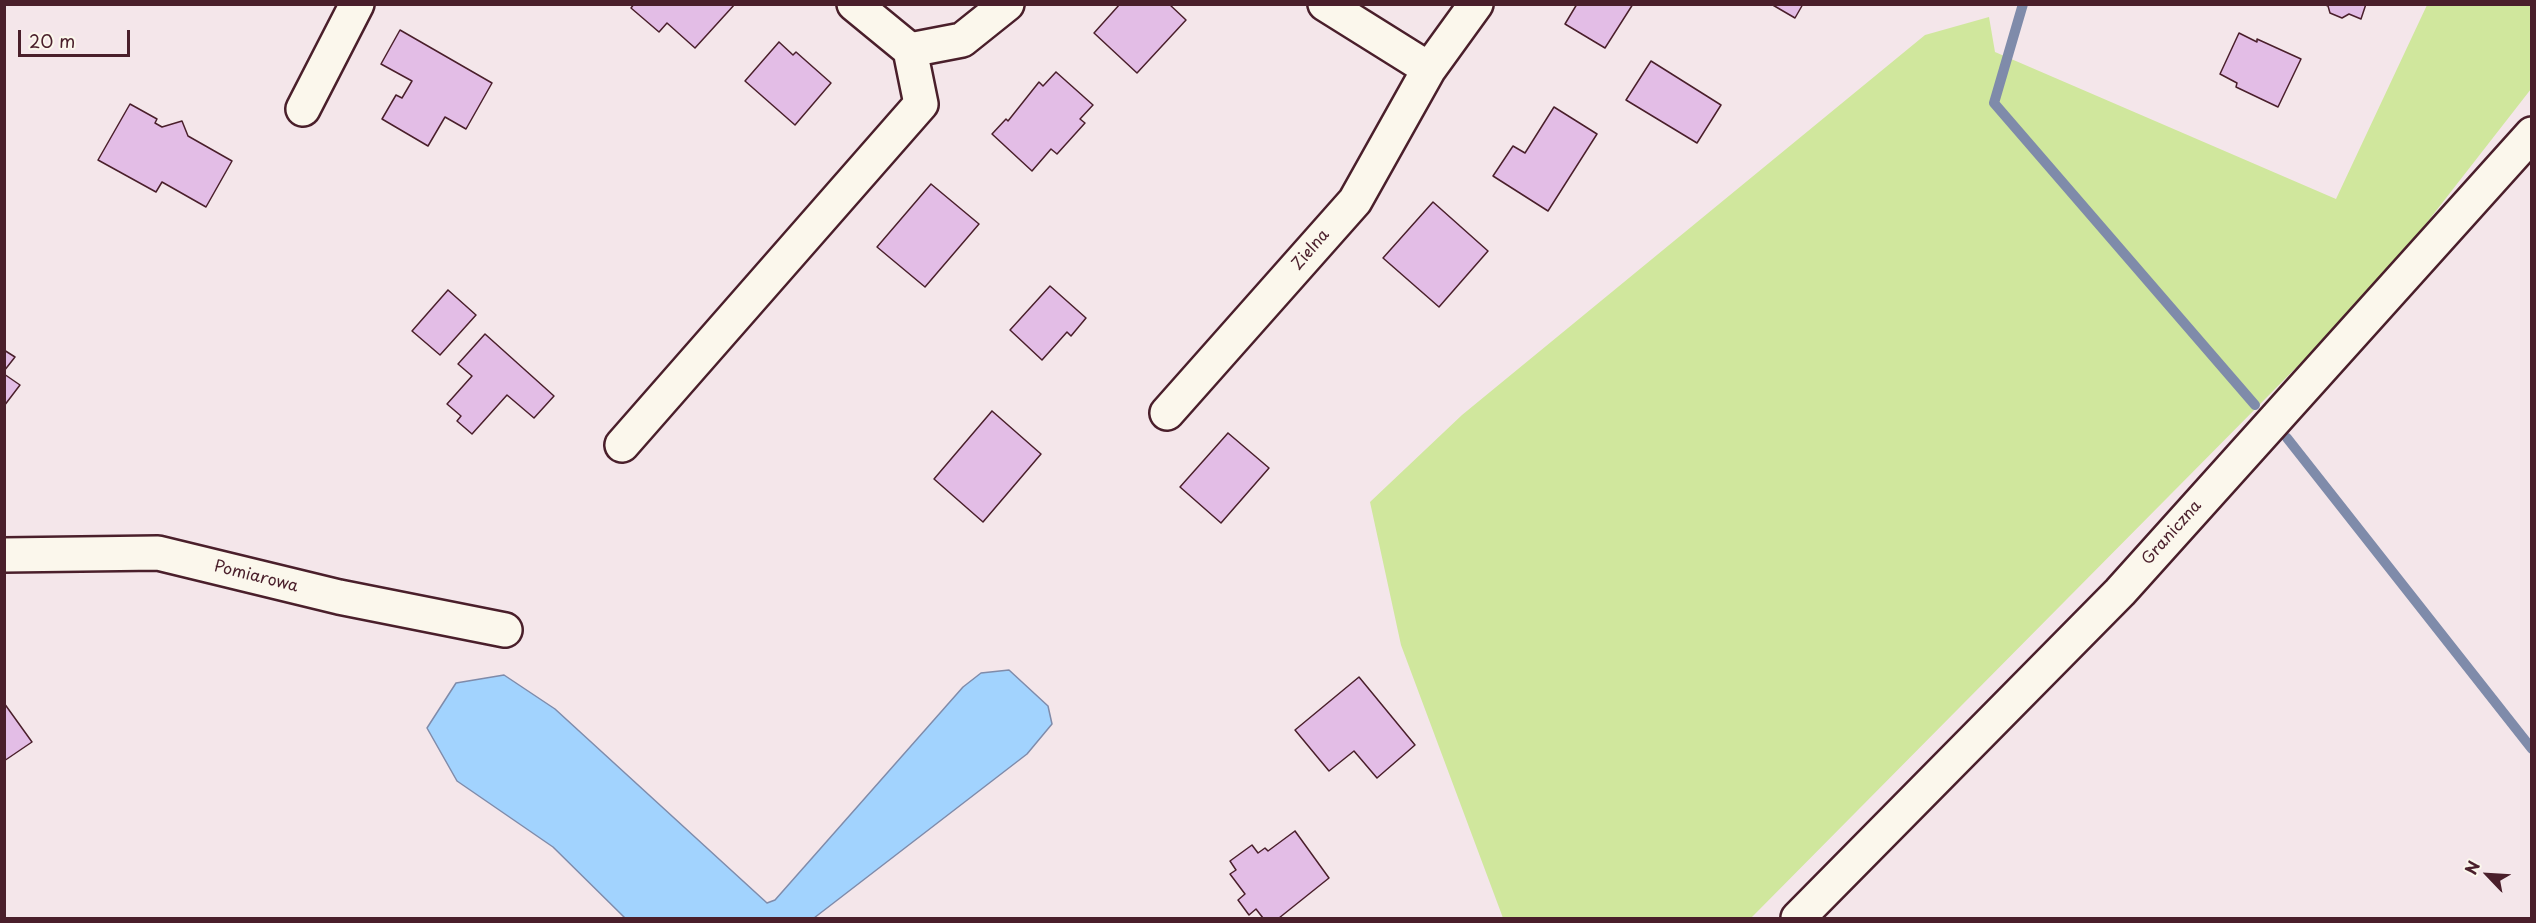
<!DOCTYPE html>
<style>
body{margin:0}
#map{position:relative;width:2536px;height:923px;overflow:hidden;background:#f4e6ea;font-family:"Playpen Sans",sans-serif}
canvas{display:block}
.frame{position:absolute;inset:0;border:6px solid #4a1f2b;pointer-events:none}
.north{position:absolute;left:2458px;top:845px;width:60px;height:60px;-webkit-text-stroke:4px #fbf7ec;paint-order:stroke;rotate:295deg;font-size:16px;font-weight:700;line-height:24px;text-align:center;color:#4a1f2b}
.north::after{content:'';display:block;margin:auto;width:21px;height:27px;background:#4a1f2b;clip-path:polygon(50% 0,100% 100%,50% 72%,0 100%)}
.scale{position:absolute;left:18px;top:30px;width:112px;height:27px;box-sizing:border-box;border:3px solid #4a1f2b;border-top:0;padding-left:8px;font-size:18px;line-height:21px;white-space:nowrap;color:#4a1f2b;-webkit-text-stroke:4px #fbf7ec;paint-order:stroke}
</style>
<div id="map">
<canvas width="2536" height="923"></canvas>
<div class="frame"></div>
<div class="north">N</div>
<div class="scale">20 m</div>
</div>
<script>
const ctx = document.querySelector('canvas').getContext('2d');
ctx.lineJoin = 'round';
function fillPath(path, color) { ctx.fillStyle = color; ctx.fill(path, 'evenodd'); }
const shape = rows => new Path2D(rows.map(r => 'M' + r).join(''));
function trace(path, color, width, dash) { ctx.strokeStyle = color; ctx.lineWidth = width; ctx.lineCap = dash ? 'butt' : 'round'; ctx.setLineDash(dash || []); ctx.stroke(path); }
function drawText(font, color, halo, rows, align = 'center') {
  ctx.font = font + ' "Playpen Sans",sans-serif'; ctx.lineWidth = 5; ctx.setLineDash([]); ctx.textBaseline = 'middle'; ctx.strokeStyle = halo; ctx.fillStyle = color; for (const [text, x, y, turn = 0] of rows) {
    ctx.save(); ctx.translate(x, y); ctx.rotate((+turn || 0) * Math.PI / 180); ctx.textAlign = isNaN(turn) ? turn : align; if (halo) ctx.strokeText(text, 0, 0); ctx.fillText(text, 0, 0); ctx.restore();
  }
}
fillPath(shape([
 [2427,5,2531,5,2531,89,2379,284,1751,918,1503,918,1401,645,1370,502,1462,415,1925,35,1989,17,1995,52,2336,199]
]), '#d0e79d');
const water = shape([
 [1009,670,1048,706,1052,724,1027,754,814,918,625,918,553,847,457,781,427,728,456,683,504,675,555,709,767,903,775,900,963,687,981,673,1009,670]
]);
fillPath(water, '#a2d3fe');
trace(water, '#7f8baa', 1.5);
trace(shape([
 [2023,4,1994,103,2255,405],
 [2287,438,2532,749]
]), '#7f8baa', 10);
const building = shape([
 [634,4,735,4,695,48,667,23,659,32,631,8,634,4],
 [1120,4,1169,4,1186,20,1137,73,1094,33,1120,4],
 [1577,4,1633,4,1605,48,1565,24,1577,4],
 [1771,4,1803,4,1795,18,1771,4],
 [2323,4,2366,4,2361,19,2349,14,2342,18,2330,13,2328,6,2323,4],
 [400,30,492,83,466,129,445,117,428,146,382,119,396,95,402,98,412,81,381,64,400,30],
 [2239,33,2257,42,2257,39,2301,59,2278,107,2236,87,2237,83,2220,74,2239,33],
 [779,42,793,55,796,52,831,83,795,125,745,81,779,42],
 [1651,61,1721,105,1697,143,1626,100,1651,61],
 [1056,72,1093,105,1080,119,1085,123,1057,154,1051,149,1032,171,992,134,1006,119,1008,121,1039,82,1043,86,1056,72],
 [130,104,157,119,155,123,162,127,182,121,188,136,232,161,206,207,162,182,156,192,98,160,130,104],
 [1554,107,1597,134,1548,211,1493,176,1513,146,1525,153,1554,107],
 [931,184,979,224,925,287,877,247,931,184],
 [1433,202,1488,251,1439,307,1383,258,1433,202],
 [1050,286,1086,318,1071,336,1067,332,1042,360,1010,330,1050,286],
 [448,290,476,315,440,355,412,331,448,290],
 [485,334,554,396,534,418,507,395,472,434,457,421,461,416,447,404,472,376,458,364,485,334],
 [4,350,15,357,4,371,4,350],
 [4,374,20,385,4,406,4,374],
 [992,411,1041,454,983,522,934,479,992,411],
 [1228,433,1269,468,1221,523,1180,487,1228,433],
 [1359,677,1415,745,1377,778,1354,751,1329,771,1295,730,1359,677],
 [4,703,32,742,4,761,4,703],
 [1295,831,1329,878,1279,918,1263,918,1256,909,1249,915,1238,900,1245,894,1230,874,1236,870,1230,861,1252,845,1258,853,1265,848,1268,851,1295,831]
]);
fillPath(building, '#e3bde6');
trace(building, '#4a1f2b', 1.5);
const minor = shape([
 [854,4,910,50,962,40,1007,4],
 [1325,4,1429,69,1476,4],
 [303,109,357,4],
 [1167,413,1355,201,1429,69],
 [622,445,921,104,910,50],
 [4,555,158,553,339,597,505,630],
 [1798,918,2120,592,2532,134]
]);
trace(minor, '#4a1f2b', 38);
trace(minor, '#fbf7ec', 33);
drawText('16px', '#4a1f2b', '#fbf7ec', [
 ["Zielna",1311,250,-49],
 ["Graniczna",2172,533,-48],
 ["Pomiarowa",256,577,14]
]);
</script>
